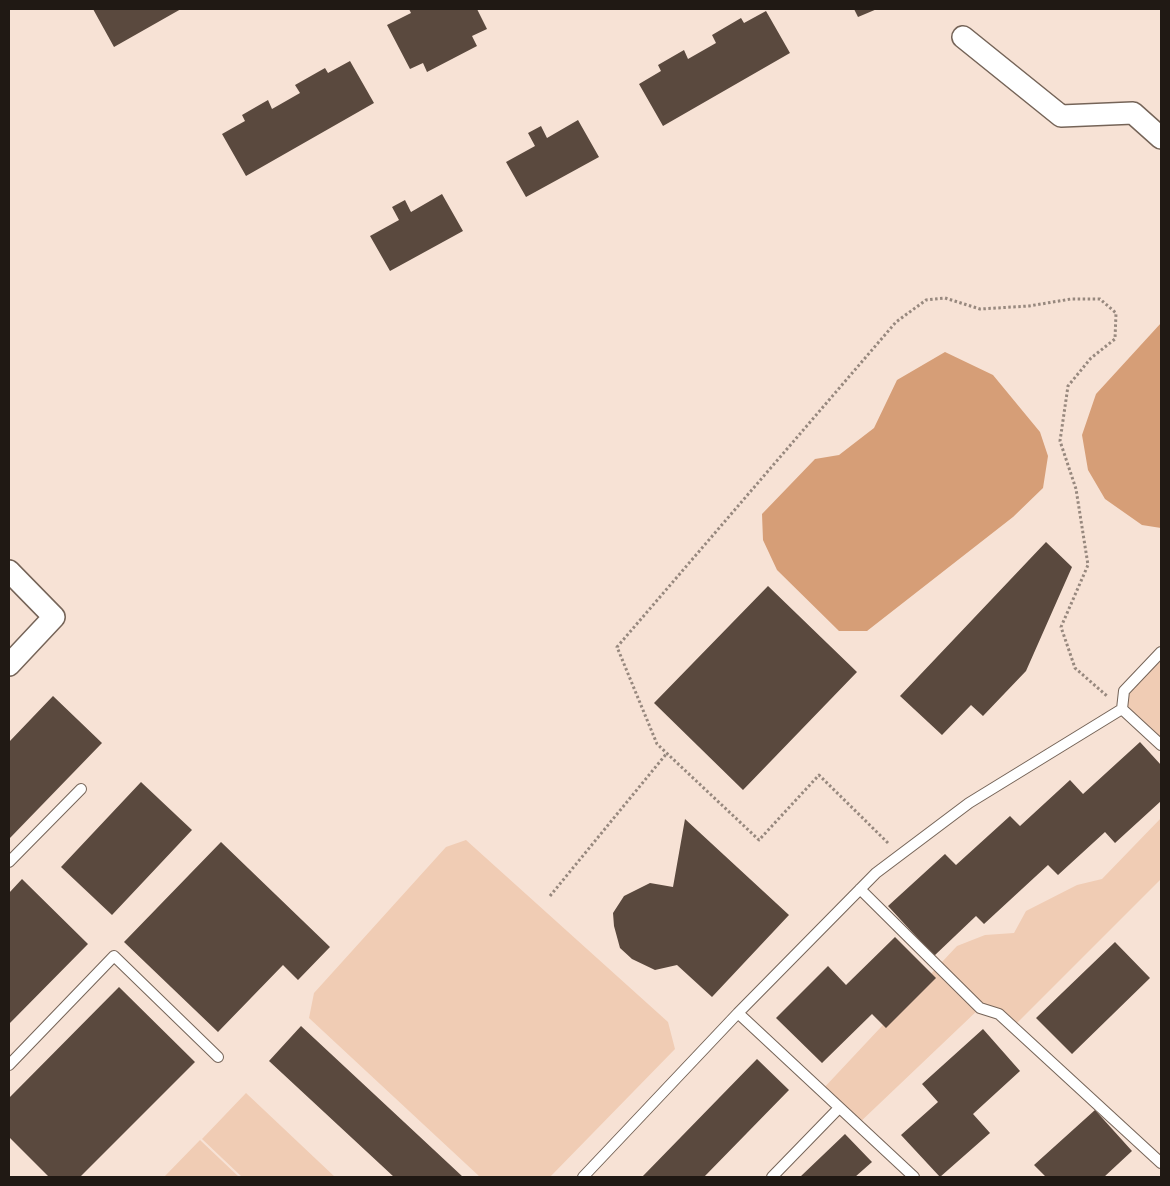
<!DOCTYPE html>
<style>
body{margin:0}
#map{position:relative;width:1170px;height:1186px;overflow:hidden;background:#f7e2d5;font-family:Literata,serif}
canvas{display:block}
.frame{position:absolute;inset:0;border:10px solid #201914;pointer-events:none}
</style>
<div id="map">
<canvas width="1170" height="1186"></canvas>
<div class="frame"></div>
</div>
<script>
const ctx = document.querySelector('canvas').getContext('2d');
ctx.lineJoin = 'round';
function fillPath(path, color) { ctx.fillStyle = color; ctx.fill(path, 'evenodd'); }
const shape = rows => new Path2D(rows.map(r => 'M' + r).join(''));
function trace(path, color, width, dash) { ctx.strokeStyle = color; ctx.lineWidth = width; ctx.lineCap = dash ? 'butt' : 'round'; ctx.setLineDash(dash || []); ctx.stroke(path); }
fillPath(shape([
 [1161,652,1161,745,1122,709,1124,691],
 [1161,818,1161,879,1013,1027,980,1008,857,1125,821,1091,957,946,985,935,1014,933,1026,911,1077,885,1102,879],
 [466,840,668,1022,675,1049,550,1177,480,1177,309,1018,314,993,446,847],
 [246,1093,335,1177,242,1177,202,1139],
 [200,1140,239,1177,164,1177]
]), '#f0ccb4');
fillPath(shape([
 [1161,323,1161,528,1142,525,1105,499,1088,470,1082,435,1096,394],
 [945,352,993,375,1040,432,1048,456,1043,488,1013,517,867,631,839,631,777,570,763,540,762,514,815,459,839,455,874,428,897,380]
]), '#d69e77');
fillPath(shape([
 [93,9,181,9,114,47],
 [409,9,477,9,487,29,472,36,477,46,427,72,423,63,410,69,387,25,411,13],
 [854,9,877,9,858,17],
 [766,11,790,53,663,126,639,84,661,71,658,65,684,50,688,59,716,43,712,35,741,18,744,23],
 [350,61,374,103,246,176,222,134,245,121,242,115,268,100,272,109,300,93,295,85,325,68,328,73],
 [578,120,599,157,526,197,506,162,535,146,528,133,541,126,547,138],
 [442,194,463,231,390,271,370,236,399,220,392,207,405,200,411,212],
 [1046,542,1072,567,1026,671,983,716,971,705,942,735,900,696],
 [768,586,857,672,743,790,654,703],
 [53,696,102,743,9,839,9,742],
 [1140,742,1161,765,1161,801,1115,843,1105,832,1058,875,1048,865,984,924,976,916,934,956,888,906,945,854,956,865,1010,816,1020,826,1070,780,1083,794],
 [141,782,192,830,112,915,61,867],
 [685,819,789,915,712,997,677,965,655,970,632,959,620,948,614,926,613,913,624,896,650,883,673,887],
 [221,842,330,947,298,980,283,965,218,1032,124,942],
 [22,879,88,944,9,1024,9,893],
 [895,937,936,978,886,1028,872,1014,822,1063,776,1018,828,966,846,985],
 [1115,942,1150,978,1072,1054,1036,1018],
 [119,987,195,1062,80,1177,49,1177,9,1137,9,1098],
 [301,1026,463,1177,394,1177,269,1061],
 [983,1029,1020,1071,973,1114,990,1133,940,1177,901,1135,938,1102,922,1084],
 [757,1059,789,1090,704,1177,642,1177],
 [1095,1110,1132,1151,1104,1177,1046,1177,1034,1165],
 [845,1134,872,1162,855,1177,800,1177]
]), '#5a493e');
const service = shape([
 [1161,652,1124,691,1122,709,1161,745],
 [9,862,81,789],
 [860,889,980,1008,999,1014,1161,1163],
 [738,1013,876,873,969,803,1122,709],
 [9,1065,114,956,218,1057],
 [583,1177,738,1013,914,1177],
 [772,1177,839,1108]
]);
const minor = shape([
 [963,37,1061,116,1133,113,1161,138],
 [9,571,54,617,9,665]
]);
trace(service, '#756458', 12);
trace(minor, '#756458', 24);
trace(shape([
 [888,843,819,775,759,840,657,744,617,647,896,322,926,300,945,298,980,309,1029,306,1071,299,1100,299,1116,313,1115,339,1091,358,1068,386,1060,441,1076,489,1088,565,1061,627,1075,668,1107,696],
 [550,896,667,753]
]), '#97887e', 3, [2.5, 2.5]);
trace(service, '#fff', 10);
trace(minor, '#fff', 21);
</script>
